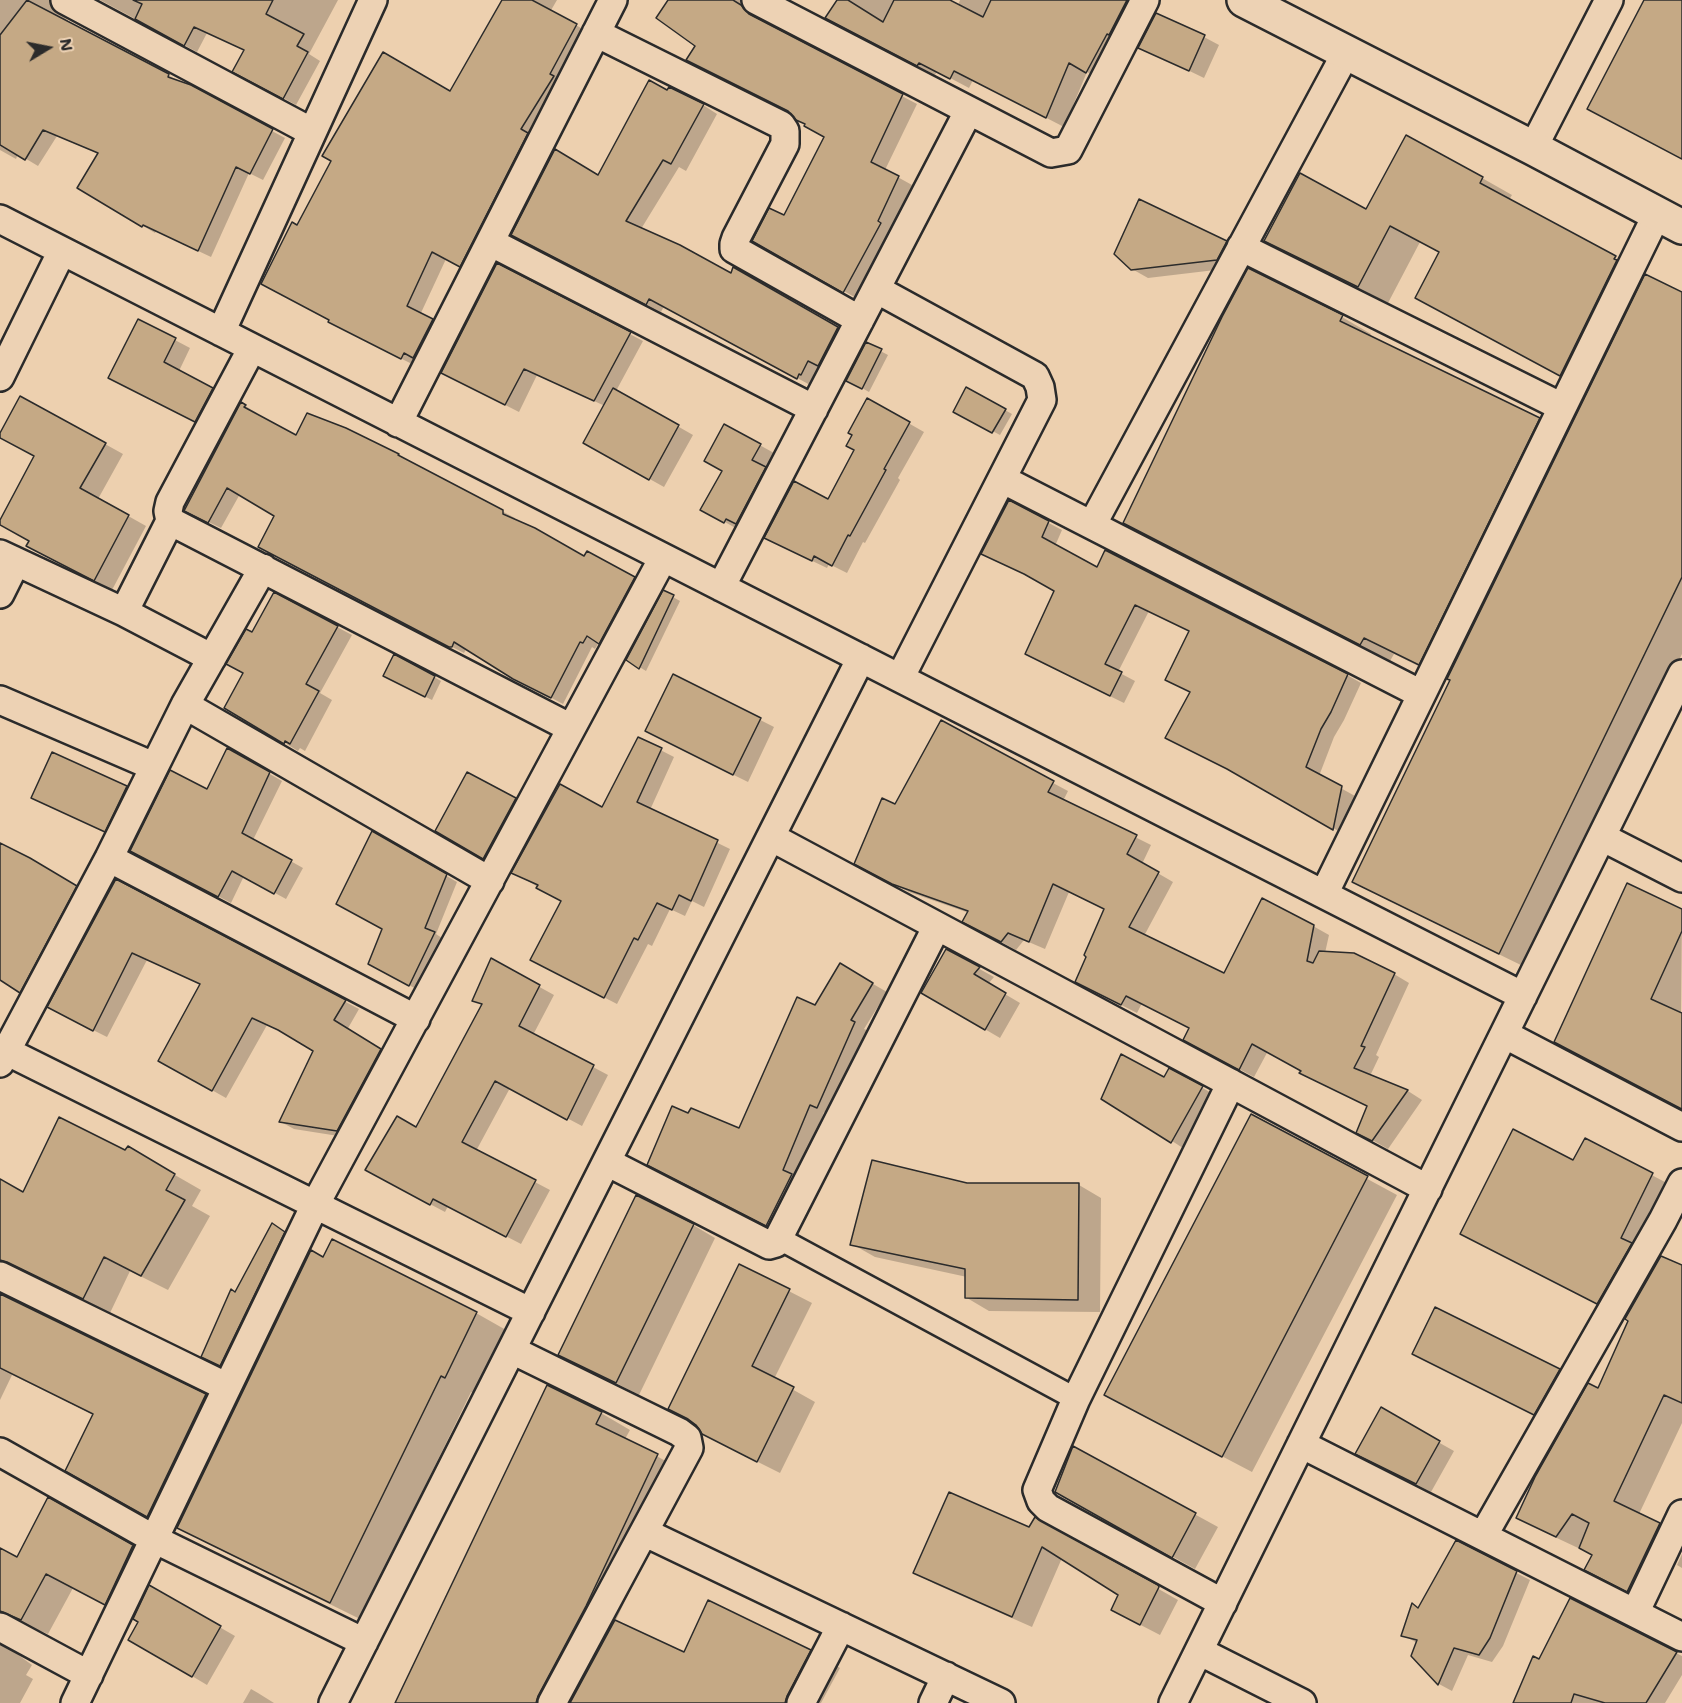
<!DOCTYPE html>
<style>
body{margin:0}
#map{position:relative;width:1682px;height:1703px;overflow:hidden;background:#edd0af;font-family:"Shantell Sans",sans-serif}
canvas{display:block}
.north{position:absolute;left:18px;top:18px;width:60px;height:60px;-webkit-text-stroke:4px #edd2b4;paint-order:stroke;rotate:80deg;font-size:16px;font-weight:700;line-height:24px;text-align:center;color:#2b2b2b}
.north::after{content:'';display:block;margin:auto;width:21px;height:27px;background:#2b2b2b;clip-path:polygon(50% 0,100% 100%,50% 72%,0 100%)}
</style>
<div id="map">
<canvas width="1682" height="1703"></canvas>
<div class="north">N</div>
</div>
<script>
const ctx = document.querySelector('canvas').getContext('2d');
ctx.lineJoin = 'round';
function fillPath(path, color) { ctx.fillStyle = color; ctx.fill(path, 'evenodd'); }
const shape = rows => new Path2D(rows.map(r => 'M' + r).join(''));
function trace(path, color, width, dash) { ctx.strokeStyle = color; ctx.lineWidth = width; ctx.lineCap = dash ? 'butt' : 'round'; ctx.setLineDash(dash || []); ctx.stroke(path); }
fillPath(shape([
 [0,0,64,0,62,9,64,17,69,22,285,138,263,180,249,173,211,257,156,231,155,233,79,188,99,154,57,136,38,166,18,154,16,159,0,150],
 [100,0,338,0,309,54,320,61,296,105,247,78,245,50,207,33,197,52],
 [503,0,557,0,550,12,591,33,474,273,446,259,420,315,446,329,416,366,344,330,298,227,450,93],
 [670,0,757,0,754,9,756,18,761,22,917,104,885,170,912,185,858,299,754,241,785,217,826,136,697,45],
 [838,0,947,0,958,5,960,0,1135,0,1105,82,1087,72,1064,127,973,80,969,88,937,71,935,75,845,28],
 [1204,37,1219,45,1204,78,1140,47],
 [667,92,703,105,717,114,686,171,679,167,641,229,732,275,734,269,852,337,812,386,664,306,661,312,528,243,598,177],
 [1482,178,1512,195,1509,200,1644,275,1682,294,1682,654,1529,969,1384,898,1354,881,1451,682,1394,654,1390,661,1125,523,1342,317,1371,334,1369,337,1539,419,1568,436,1589,392,1446,314,1441,253,1420,242,1388,303,1295,257,1266,240],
 [1226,242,1241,251,1232,268,1148,278,1132,269],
 [498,265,643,341,616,391,693,435,664,487,585,443,605,406,537,375,519,412,456,380],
 [139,321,190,348,179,371,227,397,210,429,125,386],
 [867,344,888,355,869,392,848,380],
 [967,389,1012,414,1000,435,955,411],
 [868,400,924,432,898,478,900,480,865,543,863,542,847,573,829,564,827,568,781,546,828,501,856,450],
 [242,404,257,413,256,415,297,438,398,455,515,518,515,521,585,558,646,585,612,649,599,642,595,649,592,647,563,704,527,685,467,648,464,653,303,571,260,546,276,516,240,494,221,528,198,517],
 [725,426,774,453,766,469,780,477,739,530,702,509,724,471],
 [0,436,105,444,123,454,98,499,146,526,112,590,46,556,31,540,35,456],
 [1009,502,1062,530,1055,546,1097,569,1347,675,1361,683,1344,720,1334,737,1319,776,1355,796,1347,836,1243,776,1192,692,1190,631,1149,611,1118,672,1135,681,1124,703,1040,662,1056,590,983,553],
 [664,592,680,601,646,671,628,660],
 [275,594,352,635,320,693,332,700,305,751,300,748,298,751,226,707,244,673,253,634],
 [674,676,774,727,748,782,661,739],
 [434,677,441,681,432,700,392,680],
 [639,739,674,757,650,810,730,849,704,907,692,901,685,916,670,909,652,946,648,944,617,1004,545,967,562,901,526,880,603,809],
 [228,750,282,781,253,840,303,868,286,899,244,876,231,903,144,857,208,791],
 [53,754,139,795,118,838,46,805],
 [468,774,530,808,499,866,437,831],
 [1053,783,1068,791,1063,801,1151,845,1142,864,1173,882,1144,936,1225,975,1313,926,1329,935,1325,953,1394,974,1409,983,1376,1055,1379,1057,1370,1076,1408,1091,1422,1100,1388,1149,1358,1132,1368,1106,1268,1051,1254,1077,1200,1048,1191,1029,1142,1003,1137,1013,1092,990,1106,910,1069,892,1045,949,1024,940,1016,950,979,930,969,913,909,892,871,872,896,806],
 [372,833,457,882,436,934,445,940,420,991,381,970,384,929],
 [0,845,30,859,90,895,34,999,0,978],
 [116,881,359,1009,347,1030,393,1058,351,1138,294,1129,281,1122,315,1051,290,1036,267,1025,226,1098,160,1061,201,985,147,960,107,1037,63,1015],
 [1682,910,1681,1015,1682,1110,1556,1042],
 [947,951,994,977,988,984,1020,1003,1000,1038,923,993],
 [491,960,554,995,533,1035,608,1075,582,1126,510,1088,476,1151,550,1190,521,1244,448,1206,445,1212,381,1178,417,1129,483,1005,474,1000],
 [840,965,887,992,864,1029,869,1031,832,1115,824,1112,797,1179,781,1233,663,1172,740,1130],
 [1170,1070,1217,1096,1186,1150,1172,1141,1165,1079],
 [1251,1116,1397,1195,1252,1472,1136,1411],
 [1585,1140,1682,1191,1650,1255,1660,1260,1682,1267,1682,1423,1639,1514,1682,1537,1652,1604,1611,1583,1593,1555,1542,1531,1518,1517,1599,1390,1632,1315,1627,1320,1461,1233,1574,1162],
 [128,1148,201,1190,192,1206,210,1216,168,1290,130,1271,110,1313,35,1276,27,1275,10,1293,14,1302,206,1396,234,1412,324,1259,476,1313,506,1330,475,1394,471,1392,360,1619,208,1544,177,1526,174,1531,67,1470,94,1415,12,1375,0,1400,0,1181,23,1194,125,1152],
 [967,1184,1079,1185,1101,1198,1100,1312,989,1311,967,1298,967,1277,875,1257,852,1244],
 [693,1225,715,1238,639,1395,560,1354],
 [279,1229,291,1237,227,1368,208,1358,235,1293],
 [740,1266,812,1303,774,1379,815,1402,780,1473,726,1446],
 [1435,1309,1581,1383,1557,1427,1414,1354],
 [1381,1410,1454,1451,1431,1492,1371,1461],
 [601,1413,630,1430,625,1439,686,1472,615,1622,684,1654,810,1651,840,1668,821,1703,397,1703],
 [1074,1448,1218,1527,1195,1569,1059,1494,1056,1490],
 [48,1499,159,1562,148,1586,235,1636,207,1685,130,1639,140,1622,73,1588,48,1634,28,1626,19,1628,10,1643,13,1651,32,1665,26,1675,33,1679,20,1703,0,1703,0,1549,17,1559],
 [1035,1519,1178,1600,1160,1635,1133,1621,1120,1595,1062,1558,1032,1627,935,1584,915,1573,1030,1529],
 [1456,1542,1530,1580,1503,1646,1492,1662,1468,1655,1452,1691,1439,1684,1412,1655,1417,1643,1403,1635],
 [1682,1554,1682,1568,1677,1565],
 [1676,1653,1682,1656,1682,1675,1665,1703,1514,1703,1540,1661],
 [251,1689,258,1693,274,1703,243,1703]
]), '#0003');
const building = shape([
 [27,0,169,74,168,77,191,85,273,129,250,174,236,167,198,251,143,225,142,227,77,188,98,153,43,130,25,160,0,145,0,35,27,0],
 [133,0,273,0,266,14,304,34,297,46,308,52,283,99,232,72,244,50,194,27,184,46,135,19,142,4,133,0],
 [502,0,532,0,577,24,550,74,554,76,521,129,528,133,460,267,432,252,407,306,433,319,413,358,404,353,401,359,328,322,329,320,261,284,292,222,297,225,331,161,322,156,383,52,450,91,502,0],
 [668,0,733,0,741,5,749,14,903,94,871,162,899,176,878,221,881,223,843,293,752,241,769,208,784,215,824,137,804,126,805,124,796,120,788,111,686,60,695,46,656,18,668,0],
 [837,0,848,0,883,22,894,0,950,0,983,17,991,0,1127,0,1109,35,1107,34,1086,73,1069,63,1046,118,954,71,950,79,919,63,917,66,825,18,837,0],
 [1644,0,1682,0,1682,159,1587,109,1644,0],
 [1156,13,1205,35,1189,71,1138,48,1156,13],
 [649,80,667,90,669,87,704,104,671,164,663,160,626,221,680,245,731,273,733,267,838,327,818,366,808,361,801,375,799,374,797,379,649,299,646,305,511,235,555,149,598,175,649,80],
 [1406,135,1483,177,1480,183,1616,256,1614,259,1617,260,1560,376,1415,298,1439,252,1390,226,1358,287,1264,241,1300,173,1366,209,1406,135],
 [1139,199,1227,241,1217,260,1131,270,1114,254,1139,199],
 [497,263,631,332,594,401,524,369,505,405,441,373,497,263],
 [1248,268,1343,315,1340,321,1540,418,1419,665,1364,638,1360,645,1123,523,1222,317,1248,268],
 [1645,274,1682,292,1682,577,1499,954,1352,882,1450,680,1447,679,1645,274],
 [138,319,176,338,164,362,213,388,195,422,108,378,138,319],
 [866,342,882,349,862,389,846,381,866,342],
 [966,387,1006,409,992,433,953,412,966,387],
 [613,388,679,425,649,480,583,443,613,388],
 [20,396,106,443,80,488,129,515,94,581,26,546,29,541,0,525,0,520,34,456,0,438,0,433,20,396],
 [867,398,910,422,884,469,886,470,850,536,848,535,832,566,814,556,812,561,764,538,794,481,828,499,854,450,846,446,852,435,848,433,867,398],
 [241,402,246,405,244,407,296,435,307,413,346,428,399,454,398,455,503,510,503,514,535,528,584,556,587,551,635,577,599,644,587,636,583,643,580,642,551,698,513,679,454,642,452,647,449,647,258,547,274,516,227,488,208,523,184,511,241,402],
 [724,424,761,444,752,460,766,467,736,524,726,519,724,523,700,510,722,471,704,461,724,424],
 [1009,500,1049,521,1042,537,1097,567,1105,550,1348,674,1331,712,1321,729,1306,767,1342,786,1333,830,1227,769,1165,738,1190,692,1165,680,1189,631,1135,605,1105,664,1122,672,1110,696,1025,654,1054,591,1024,574,981,554,1009,500],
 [663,590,674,595,639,669,626,660,663,590],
 [274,592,338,626,306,684,319,691,290,744,285,741,284,744,224,708,243,673,226,664,246,629,252,632,274,592],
 [394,654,435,676,425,697,383,676,394,654],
 [673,674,761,718,733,775,645,731,673,674],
 [941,720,1054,781,1048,792,1137,835,1127,854,1159,872,1129,927,1224,973,1262,898,1314,925,1307,961,1313,963,1319,951,1354,953,1395,973,1361,1046,1365,1047,1354,1068,1408,1090,1372,1141,1356,1133,1367,1106,1299,1073,1301,1071,1252,1044,1239,1070,1183,1040,1189,1028,1126,996,1121,1005,1075,982,1086,957,1084,955,1104,909,1053,884,1029,942,1008,933,1001,942,962,922,968,911,892,884,854,864,882,798,895,804,941,720],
 [638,737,662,748,637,802,718,840,691,901,679,895,672,910,657,903,638,940,634,938,604,998,530,960,561,901,536,888,538,885,511,873,560,784,602,807,638,737],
 [227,748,270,772,242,833,292,860,274,894,232,871,218,897,130,851,170,770,207,789,227,748],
 [52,752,127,786,105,832,31,798,52,752],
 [467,772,516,798,483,859,435,831,467,772],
 [372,831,447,874,425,928,435,932,409,986,368,964,382,929,336,904,372,831],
 [0,843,30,858,77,886,20,993,0,980,0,843],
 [116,879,346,1000,334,1020,381,1049,337,1131,279,1122,313,1051,278,1030,252,1018,212,1091,158,1061,200,984,132,953,93,1031,47,1007,116,879],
 [1627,883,1682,909,1682,931,1651,999,1682,1013,1682,1109,1554,1042,1627,883],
 [946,949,980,967,974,974,1006,993,985,1030,921,993,946,949],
 [491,958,540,985,519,1026,594,1065,567,1120,495,1081,462,1142,536,1180,506,1237,433,1199,430,1205,365,1170,397,1116,416,1127,482,1004,472,1001,491,958],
 [840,963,873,983,851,1020,855,1022,817,1108,810,1105,783,1170,792,1174,766,1226,647,1165,672,1106,688,1113,691,1108,739,1128,797,997,815,1005,840,963],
 [1121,1054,1164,1077,1169,1068,1203,1086,1171,1143,1101,1099,1121,1054],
 [1251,1114,1368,1176,1222,1457,1104,1395,1251,1114],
 [59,1117,125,1150,128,1146,175,1174,166,1190,185,1200,141,1276,104,1257,83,1299,7,1262,0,1260,0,1179,23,1192,59,1117],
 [1513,1129,1573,1160,1585,1138,1653,1173,1621,1238,1632,1243,1597,1304,1460,1234,1513,1129],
 [872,1160,967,1183,1079,1183,1078,1300,965,1298,965,1269,850,1245,872,1160],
 [636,1195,694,1224,616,1383,558,1355,636,1195],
 [272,1223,285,1232,220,1366,201,1357,231,1289,235,1292,272,1223],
 [332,1239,477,1312,445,1378,441,1376,330,1603,177,1528,311,1250,323,1257,332,1239],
 [1661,1256,1682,1265,1682,1403,1664,1395,1614,1501,1660,1523,1627,1592,1584,1570,1592,1555,1579,1548,1589,1523,1572,1514,1556,1537,1516,1518,1535,1477,1588,1383,1598,1388,1628,1321,1625,1319,1661,1256],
 [739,1264,790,1289,752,1366,794,1387,757,1462,702,1434,696,1425,688,1419,668,1409,739,1264],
 [0,1294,206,1394,147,1517,65,1471,93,1414,0,1368,0,1294],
 [1435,1307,1560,1369,1534,1415,1412,1354,1435,1307],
 [547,1385,602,1412,596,1424,658,1454,586,1606,538,1696,536,1703,395,1703,547,1385],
 [1381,1407,1440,1441,1416,1484,1355,1454,1381,1407],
 [1073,1446,1196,1513,1172,1558,1055,1492,1073,1446],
 [949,1492,1029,1527,1035,1517,1158,1585,1159,1587,1140,1625,1111,1610,1118,1595,1042,1547,1012,1617,913,1573,949,1492],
 [48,1497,133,1545,105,1605,46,1574,21,1620,0,1611,0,1548,17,1557,48,1497],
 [1456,1540,1517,1571,1490,1638,1479,1655,1454,1648,1438,1685,1411,1656,1417,1640,1401,1636,1412,1603,1418,1608,1456,1540],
 [149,1585,221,1626,192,1677,128,1640,138,1622,133,1619,149,1585],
 [1570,1598,1677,1652,1646,1703,1605,1703,1574,1694,1571,1703,1513,1703,1533,1656,1539,1659,1570,1598],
 [708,1600,811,1650,787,1696,785,1703,570,1703,615,1620,684,1652,708,1600]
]);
fillPath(building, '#c5a985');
trace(building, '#2b2b2b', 1.5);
const pedestrian = shape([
 [780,1239,1076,1399]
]);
const minor = shape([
 [65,0,312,132],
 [756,0,1051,153,1068,150,1145,0],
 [596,33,781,125,785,131,785,144,736,238,734,244,734,249,860,320],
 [1533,148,1609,0],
 [0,219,1523,996],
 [490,242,814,409],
 [1241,247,1562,407],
 [876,289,1035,376,1040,387,1042,400,900,678],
 [221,332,373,0],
 [252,348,170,502,168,511,170,521,571,728],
 [0,377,62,251],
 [398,423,613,0],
 [1002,479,1421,694],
 [170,521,124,612,212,658],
 [1092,525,1346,53],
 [0,554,124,612],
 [721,587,968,112],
 [0,594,16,562],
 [0,700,153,766],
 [185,705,490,881],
 [771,837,1428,1189],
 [1602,837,1682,878],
 [109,858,416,1019],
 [1324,894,1657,214],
 [1504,1034,1682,1127],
 [0,1048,531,1312],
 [0,1063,109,858,185,705,263,568],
 [607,1162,769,1245,776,1243,937,926],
 [0,1276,227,1387],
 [512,1350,679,1432,687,1438,689,1448,552,1703],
 [1301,1444,1682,1637],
 [0,1452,154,1539,364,1642],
 [644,1532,1001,1703],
 [1483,1536,1663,1220,1682,1183],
 [1223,1603,1048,1508,1041,1501,1037,1490,1076,1399,1231,1083],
 [1635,1613,1682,1514],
 [0,1627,89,1675],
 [1199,1651,1302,1703],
 [75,1703,315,1205,663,558],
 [333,1703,861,658],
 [801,1703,841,1626],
 [933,1703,946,1676],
 [1173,1703,1682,674]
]);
const tertiary = shape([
 [1244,0,1533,148,1682,227]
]);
trace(pedestrian, '#2b2b2b', 26);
trace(minor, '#2b2b2b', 32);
trace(tertiary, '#2b2b2b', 38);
trace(pedestrian, '#edd2b4', 21);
trace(minor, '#edd2b4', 27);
trace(tertiary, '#edd2b4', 33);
</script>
